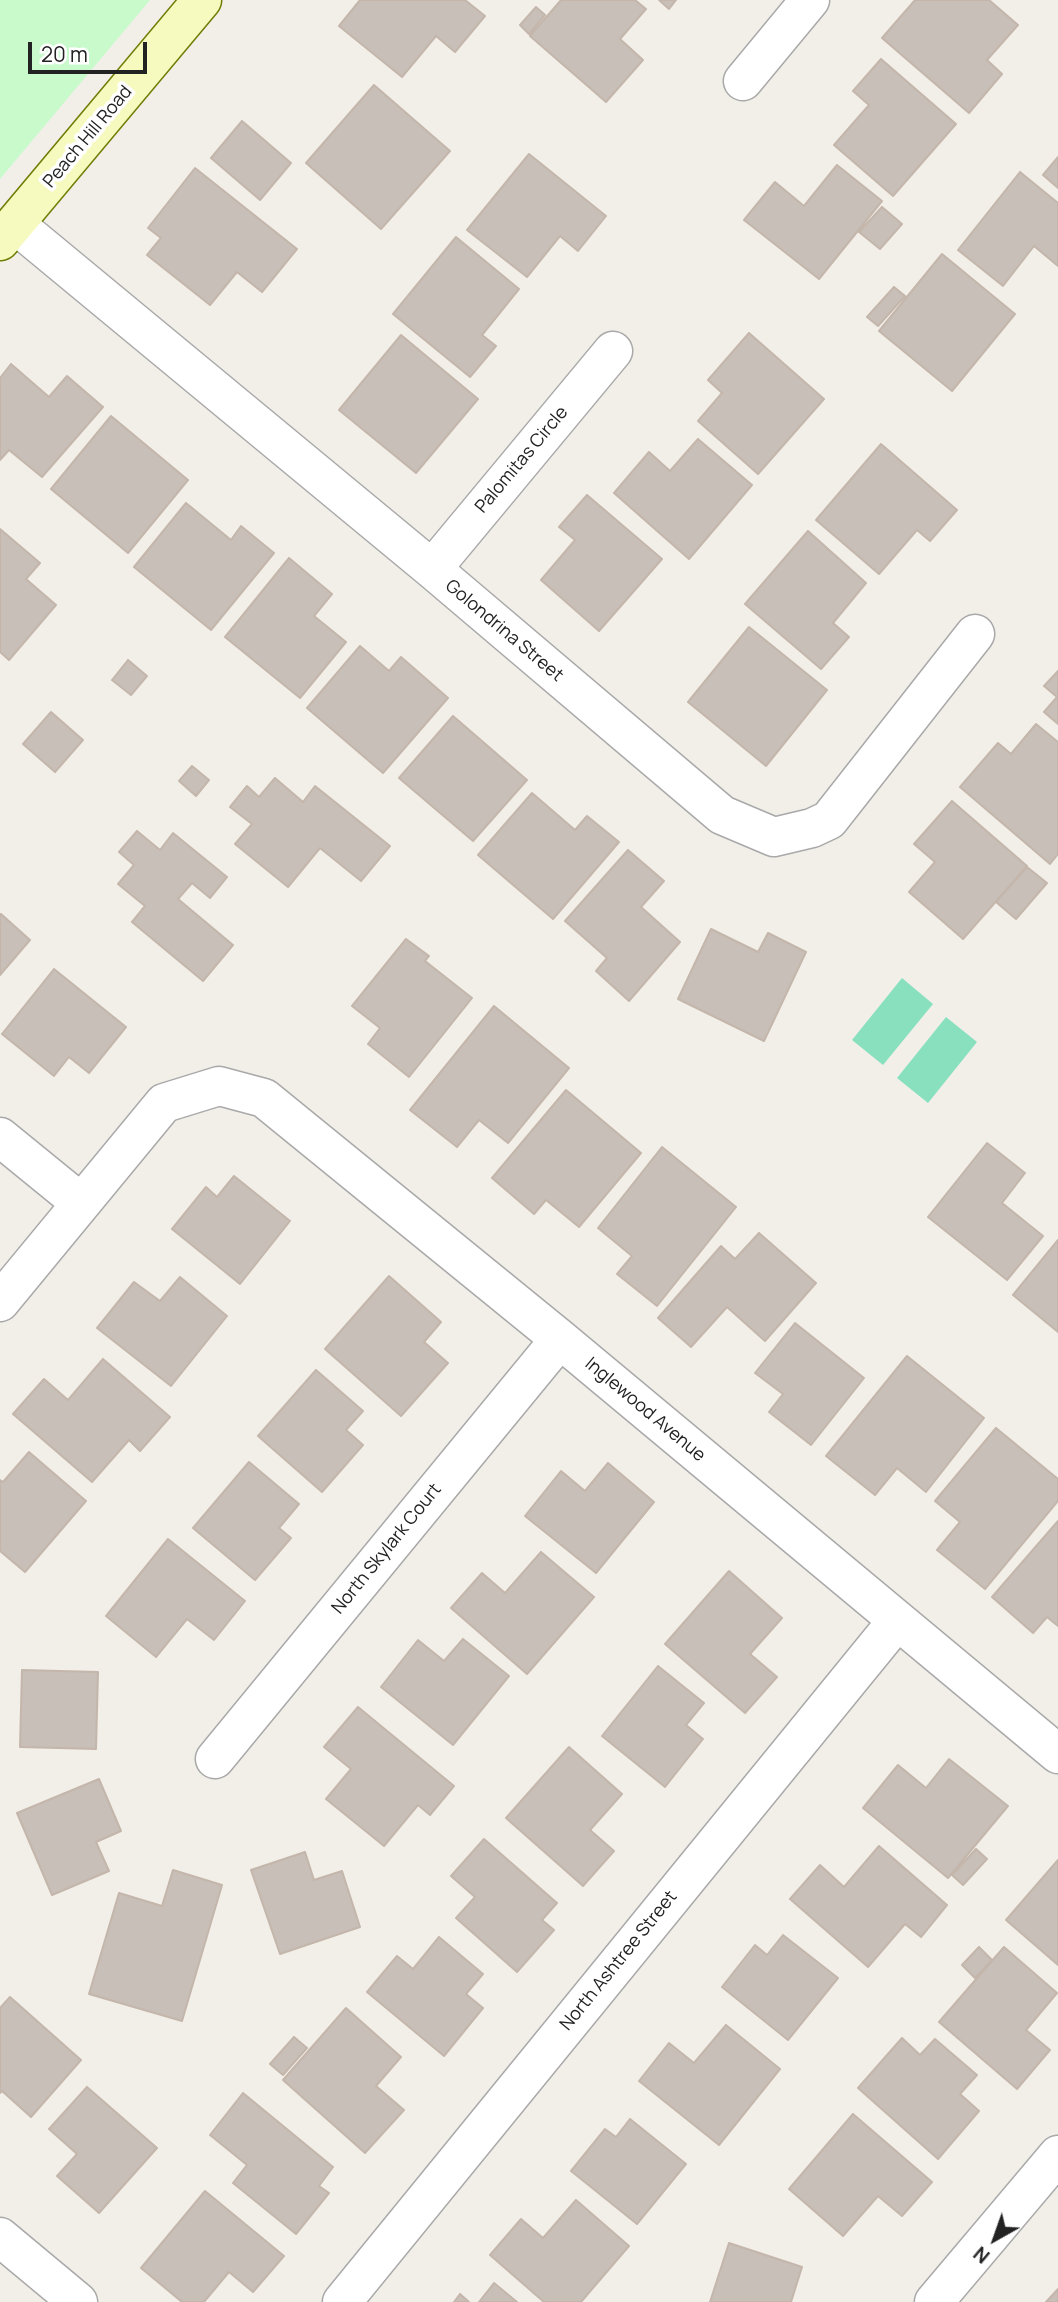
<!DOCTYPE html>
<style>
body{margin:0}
#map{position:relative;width:1058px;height:2302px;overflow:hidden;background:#f2efe9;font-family:Manrope,sans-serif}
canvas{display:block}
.north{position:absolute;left:960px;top:2204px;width:70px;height:70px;-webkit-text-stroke:5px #fff;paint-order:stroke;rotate:220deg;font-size:19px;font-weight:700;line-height:28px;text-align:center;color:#222}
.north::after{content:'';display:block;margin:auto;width:24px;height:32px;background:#222;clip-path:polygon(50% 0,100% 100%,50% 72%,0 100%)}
.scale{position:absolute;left:28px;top:42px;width:119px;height:32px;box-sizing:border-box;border:4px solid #222;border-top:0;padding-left:9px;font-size:21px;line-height:24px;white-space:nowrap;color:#222;-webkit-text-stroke:5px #fff;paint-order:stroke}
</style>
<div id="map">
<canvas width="1058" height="2302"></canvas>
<div class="north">N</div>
<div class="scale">20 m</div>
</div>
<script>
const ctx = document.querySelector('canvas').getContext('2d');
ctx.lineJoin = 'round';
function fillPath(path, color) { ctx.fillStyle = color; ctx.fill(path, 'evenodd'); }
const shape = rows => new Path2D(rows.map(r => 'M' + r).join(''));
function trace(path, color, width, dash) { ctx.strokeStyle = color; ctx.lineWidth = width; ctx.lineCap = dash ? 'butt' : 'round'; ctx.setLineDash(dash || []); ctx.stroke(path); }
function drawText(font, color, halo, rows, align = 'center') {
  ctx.font = font + ' Manrope,sans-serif'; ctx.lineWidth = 7; ctx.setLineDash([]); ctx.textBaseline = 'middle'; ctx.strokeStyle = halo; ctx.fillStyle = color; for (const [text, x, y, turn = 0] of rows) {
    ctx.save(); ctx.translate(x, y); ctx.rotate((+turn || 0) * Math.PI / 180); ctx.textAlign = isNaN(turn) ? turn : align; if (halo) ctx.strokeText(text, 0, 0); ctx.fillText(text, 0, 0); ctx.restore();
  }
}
fillPath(shape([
 [0,0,150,0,0,179]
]), '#c8facc');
fillPath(shape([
 [902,978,933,1004,883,1065,852,1040],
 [946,1017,977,1042,928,1103,897,1078]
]), '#88e0be');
const building = shape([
 [360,0,465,0,485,16,455,52,436,36,402,77,339,26,360,0],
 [561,0,635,0,646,9,620,39,643,60,606,102,530,36,561,0],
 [659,0,676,0,669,9,659,0],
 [915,0,989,0,1018,25,987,60,1002,74,969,113,882,38,915,0],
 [536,7,545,15,529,34,520,25,536,7],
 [881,59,956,124,893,196,834,145,869,105,853,91,881,59],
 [374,85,450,151,381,229,306,163,374,85],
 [242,121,291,163,260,200,211,158,242,121],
 [529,154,606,216,578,251,560,236,527,277,467,230,529,154],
 [1058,157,1058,188,1043,175,1058,157],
 [837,165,882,201,819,279,744,220,775,182,804,206,837,165],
 [195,168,297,249,262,292,237,272,210,305,147,255,161,238,148,228,195,168],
 [1020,172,1058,203,1058,266,1034,246,1003,286,958,250,1020,172],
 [882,207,902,224,880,249,859,232,882,207],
 [456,237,519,289,482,335,496,346,470,377,393,314,456,237],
 [942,254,1015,314,952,391,879,331,942,254],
 [894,287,905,296,878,326,867,317,894,287],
 [749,333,824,399,758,474,698,421,722,393,708,380,749,333],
 [401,335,478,399,416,473,339,410,401,335],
 [11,364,49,397,67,376,103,407,42,477,9,450,0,460,0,378,11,364],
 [111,416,188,480,128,553,51,489,111,416],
 [698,439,752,485,689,559,614,493,649,452,670,471,698,439],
 [881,444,957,510,930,541,917,530,879,574,816,520,881,444],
 [587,495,662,559,599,631,541,580,575,540,559,527,587,495],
 [186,503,231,540,241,526,274,553,211,630,134,567,186,503],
 [0,529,40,563,26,579,56,605,9,660,0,652,0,529],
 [808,531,866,583,833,623,849,637,821,669,745,604,808,531],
 [289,558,332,594,314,616,346,642,300,698,225,637,289,558],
 [749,627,827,690,766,766,688,702,749,627],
 [360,646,389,671,401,657,448,698,383,773,307,708,360,646],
 [128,660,147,676,131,695,112,680,128,660],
 [1058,671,1058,724,1044,712,1057,697,1044,686,1058,671],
 [51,712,83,740,55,772,23,744,51,712],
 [453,716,527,780,473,841,399,778,453,716],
 [1036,724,1058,742,1058,854,1050,864,960,787,998,743,1011,754,1036,724],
 [192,766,209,780,196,796,179,781,192,766],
 [275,778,303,802,315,786,390,846,361,881,320,848,288,887,235,844,252,824,230,807,247,786,259,797,275,778],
 [532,793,575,830,587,816,619,842,553,919,478,855,532,793],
 [952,801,1027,866,963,939,909,892,935,862,914,844,952,801],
 [137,831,160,850,173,833,227,877,210,898,192,883,178,899,233,945,203,981,132,922,145,906,118,884,134,865,119,852,137,831],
 [628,850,664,881,641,907,680,942,629,1001,596,971,607,958,565,921,628,850],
 [1027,867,1047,883,1016,919,996,902,1027,867],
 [1,914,30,940,0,975,0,915,1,914],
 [711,929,758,952,768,933,806,952,764,1041,678,999,711,929],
 [406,939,429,956,425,961,472,998,409,1077,368,1044,380,1028,352,1006,406,939],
 [54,969,126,1027,89,1073,69,1057,54,1076,2,1034,54,969],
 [494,1006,569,1068,508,1143,479,1120,457,1147,410,1110,494,1006],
 [566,1090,641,1153,579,1227,546,1200,534,1214,492,1178,566,1090],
 [987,1143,1025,1173,1002,1203,1043,1236,1007,1280,928,1217,987,1143],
 [662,1147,736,1207,657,1306,617,1274,632,1256,598,1228,662,1147],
 [234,1176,290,1221,240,1284,172,1229,206,1187,217,1197,234,1176],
 [759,1233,816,1283,765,1341,727,1307,691,1347,658,1318,721,1246,735,1259,759,1233],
 [1058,1240,1058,1332,1013,1295,1058,1240],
 [389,1276,441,1322,424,1342,448,1363,401,1416,325,1349,389,1276],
 [180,1277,227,1316,171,1386,97,1328,134,1282,160,1301,180,1277],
 [795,1323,864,1378,811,1445,769,1412,783,1394,755,1373,795,1323],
 [907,1356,984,1418,926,1492,897,1468,875,1495,826,1456,907,1356],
 [103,1359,170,1417,140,1451,129,1440,92,1482,13,1414,44,1379,68,1400,103,1359],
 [316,1370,363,1411,346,1430,363,1445,322,1492,258,1436,316,1370],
 [996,1428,1058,1479,1058,1501,985,1589,937,1550,960,1522,935,1501,996,1428],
 [29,1452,86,1501,25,1572,0,1551,0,1480,3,1482,29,1452],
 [249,1462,299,1504,279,1528,291,1538,255,1580,193,1528,249,1462],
 [608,1463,654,1502,596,1573,525,1516,561,1471,585,1491,608,1463],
 [1058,1521,1058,1626,1047,1617,1033,1633,992,1597,1058,1521],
 [168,1539,245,1601,214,1640,187,1619,156,1657,106,1616,168,1539],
 [541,1552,594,1597,527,1674,451,1608,482,1573,505,1593,541,1552],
 [729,1571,782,1618,750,1654,777,1677,745,1713,665,1644,729,1571],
 [463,1639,509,1676,453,1745,381,1687,418,1640,444,1661,463,1639],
 [658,1666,704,1703,686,1725,703,1739,665,1787,602,1736,658,1666],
 [22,1670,98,1672,96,1749,20,1747,22,1670],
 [358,1707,454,1786,430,1815,418,1805,384,1846,326,1799,351,1769,324,1747,358,1707],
 [569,1747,622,1794,590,1830,614,1851,583,1886,506,1818,569,1747],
 [949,1759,1008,1806,948,1878,863,1808,898,1765,926,1788,949,1759],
 [99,1779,121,1831,96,1842,109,1871,52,1895,17,1813,99,1779],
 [484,1839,557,1903,542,1920,554,1930,517,1972,456,1918,475,1897,451,1876,484,1839],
 [879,1846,947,1905,921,1937,905,1924,868,1967,790,1899,820,1865,844,1887,879,1846],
 [976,1849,987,1859,963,1885,952,1875,976,1849],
 [305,1852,314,1880,342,1871,360,1927,280,1954,251,1870,305,1852],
 [1058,1860,1058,1965,1006,1920,1058,1860],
 [173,1870,222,1885,182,2021,89,1994,119,1893,162,1906,173,1870],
 [783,1935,838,1978,788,2040,722,1987,755,1945,767,1955,783,1935],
 [439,1937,483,1974,466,1994,483,2008,444,2056,367,1992,397,1956,413,1969,439,1937],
 [979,1947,992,1960,975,1978,962,1965,979,1947],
 [1004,1947,1057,1993,1026,2030,1050,2050,1017,2089,939,2022,1004,1947],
 [10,1997,81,2060,31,2117,2,2091,0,2093,0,2008,10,1997],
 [346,2008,401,2057,376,2086,404,2110,365,2153,283,2080,346,2008],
 [726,2025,780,2069,719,2145,639,2081,669,2043,694,2063,726,2025],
 [294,2037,307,2048,283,2075,270,2064,294,2037],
 [902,2038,920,2055,935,2039,977,2075,960,2094,979,2111,938,2159,858,2088,902,2038],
 [87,2087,157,2148,99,2213,57,2176,77,2154,49,2129,87,2087],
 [243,2093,333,2167,319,2186,329,2193,296,2234,233,2183,247,2165,210,2135,243,2093],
 [853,2114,932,2182,902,2216,878,2196,843,2236,789,2189,853,2114],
 [630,2119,686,2164,637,2224,571,2171,605,2129,616,2137,630,2119],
 [205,2191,284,2256,253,2292,229,2272,204,2302,182,2302,141,2268,205,2191],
 [576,2200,629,2246,581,2302,544,2302,490,2255,521,2219,543,2238,576,2200],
 [729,2243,802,2267,791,2302,710,2302,729,2243],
 [494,2283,517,2302,479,2302,494,2283],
 [1058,2289,1058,2302,1046,2302,1058,2289],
 [460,2294,469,2302,454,2302,460,2294]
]);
fillPath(building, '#c7bfb8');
trace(building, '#c4b6ab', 2);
const street = shape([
 [743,81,810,0],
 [15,224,432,569,722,815,774,837,812,828,829,820,975,634],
 [432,569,613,351],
 [0,1137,81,1203],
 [0,1302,164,1103,219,1086,264,1098,560,1339,1058,1754],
 [215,1759,560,1339],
 [0,2237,78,2302],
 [342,2302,897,1621],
 [934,2302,1058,2155]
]);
const secondary = shape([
 [0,241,202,0]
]);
trace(street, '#a9a9a9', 41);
trace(secondary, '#707d05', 41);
trace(street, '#fff', 38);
trace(secondary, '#f7fabf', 38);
drawText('18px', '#222', '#fff', [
 ["Peach Hill Road",88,137,-50],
 ["Palomitas Circle",522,460,-50],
 ["Golondrina Street",504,631,40],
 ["Inglewood Avenue",645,1410,40],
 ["North Skylark Court",387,1549,-51],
 ["North Ashtree Street",619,1961,-51]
]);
</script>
